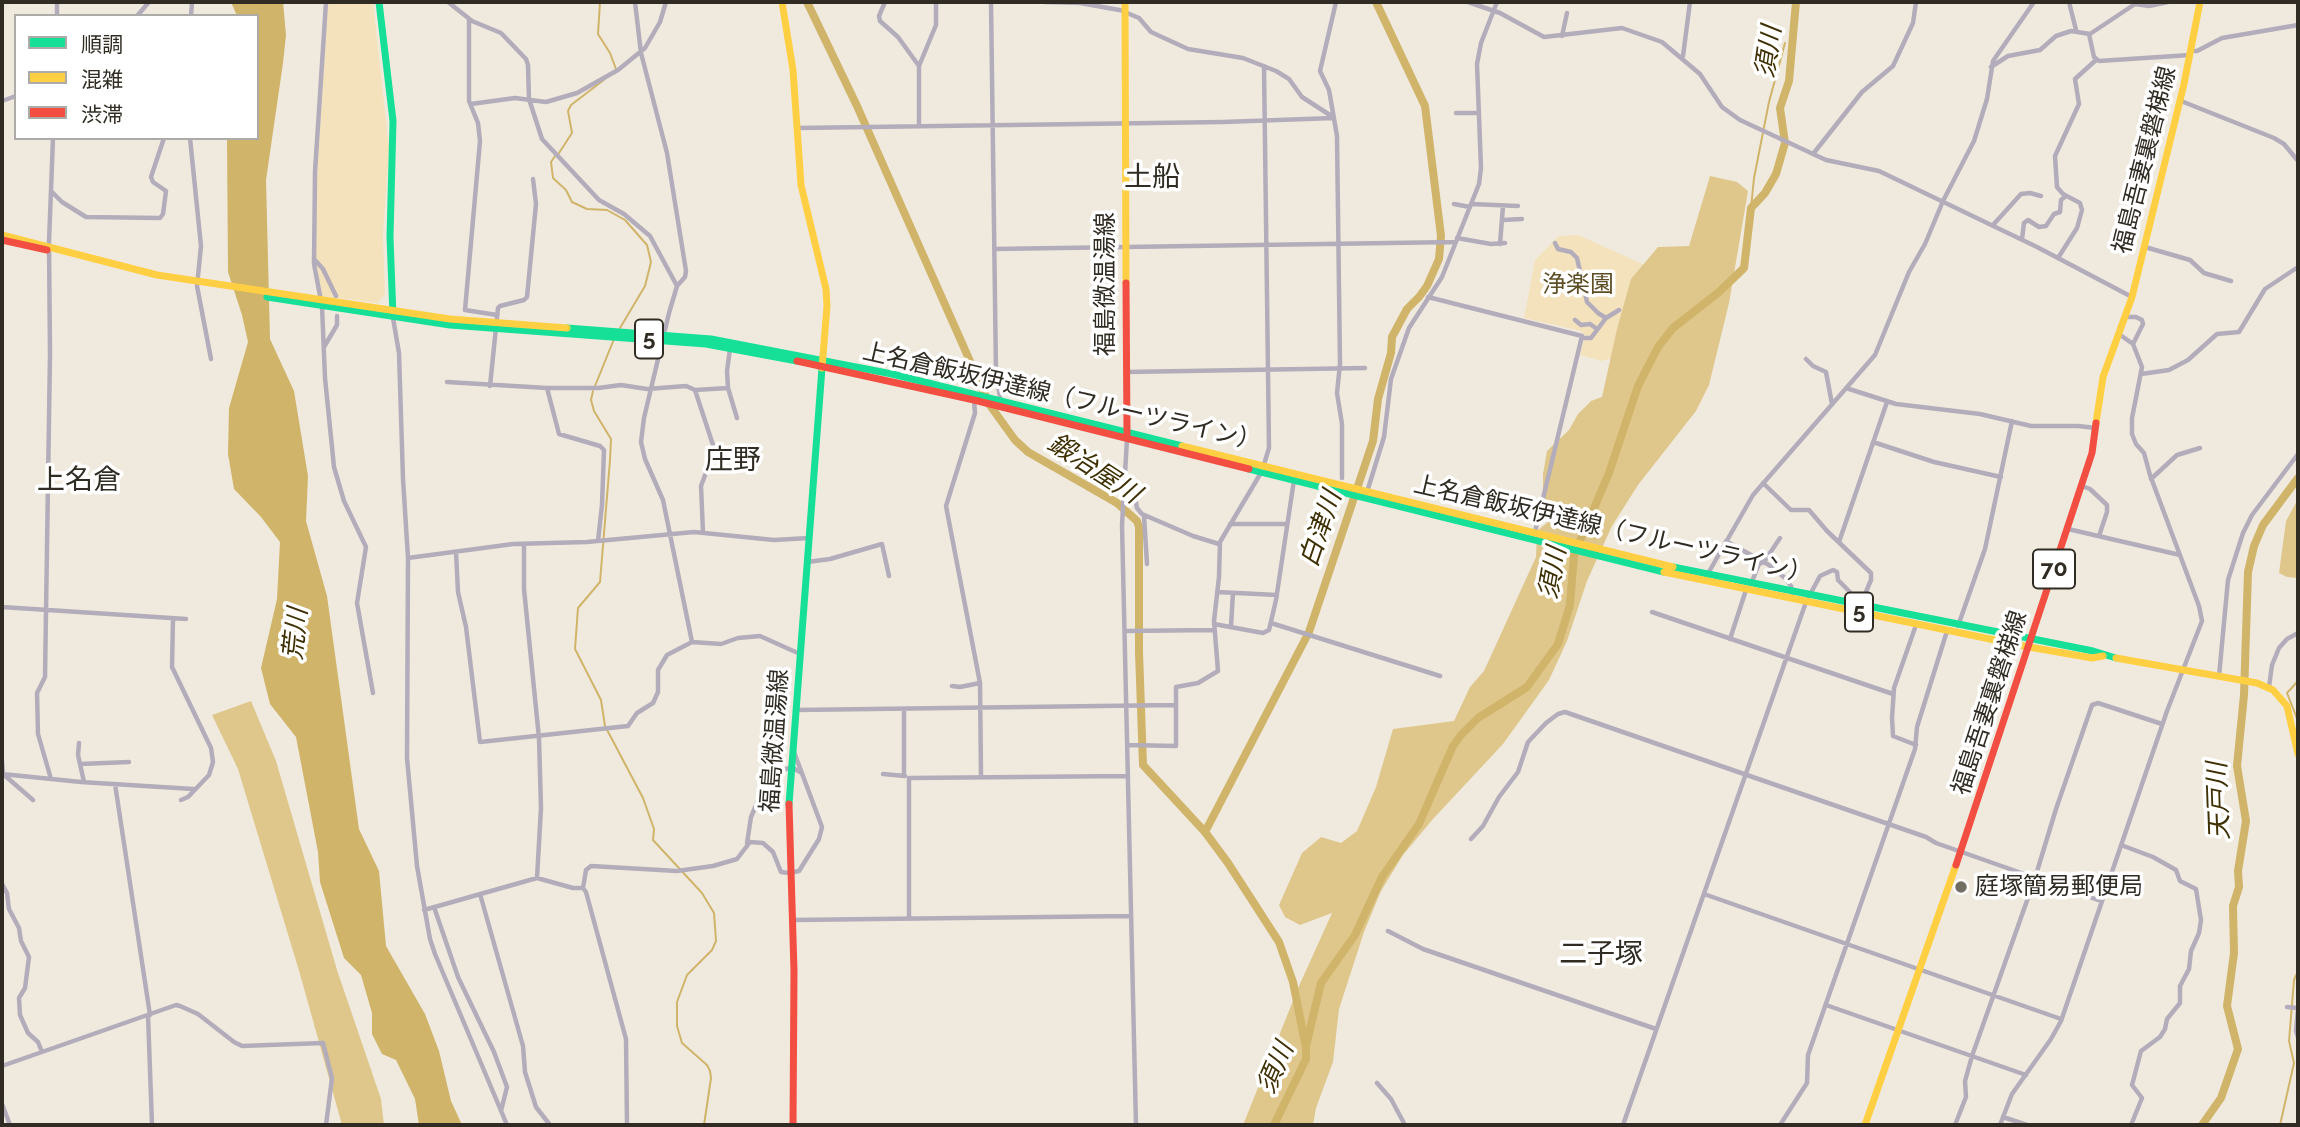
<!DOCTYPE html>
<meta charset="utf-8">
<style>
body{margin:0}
#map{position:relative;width:2300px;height:1127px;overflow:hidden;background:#f0eade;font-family:Raleway,"Noto Sans JP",sans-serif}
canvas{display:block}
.frame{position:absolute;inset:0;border:4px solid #302c23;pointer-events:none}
.legend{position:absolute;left:14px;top:14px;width:245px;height:126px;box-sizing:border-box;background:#fff;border:2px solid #acaba7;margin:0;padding:9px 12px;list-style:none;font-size:21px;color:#302c23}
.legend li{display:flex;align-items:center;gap:14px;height:35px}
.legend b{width:35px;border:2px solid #acaba7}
</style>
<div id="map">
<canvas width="2300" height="1127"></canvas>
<div class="frame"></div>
<ul class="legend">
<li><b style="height:9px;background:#16e098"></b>順調</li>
<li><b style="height:9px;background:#ffcf43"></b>混雑</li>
<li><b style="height:9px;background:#f24e42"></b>渋滞</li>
</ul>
</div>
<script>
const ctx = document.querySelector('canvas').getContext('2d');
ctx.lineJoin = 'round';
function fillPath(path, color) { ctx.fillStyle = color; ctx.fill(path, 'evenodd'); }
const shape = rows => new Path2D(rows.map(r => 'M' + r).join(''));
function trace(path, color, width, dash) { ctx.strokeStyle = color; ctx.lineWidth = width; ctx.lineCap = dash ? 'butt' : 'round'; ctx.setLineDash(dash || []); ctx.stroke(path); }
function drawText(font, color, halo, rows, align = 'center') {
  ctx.font = font + ' Raleway,"Noto Sans JP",sans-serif'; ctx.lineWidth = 7; ctx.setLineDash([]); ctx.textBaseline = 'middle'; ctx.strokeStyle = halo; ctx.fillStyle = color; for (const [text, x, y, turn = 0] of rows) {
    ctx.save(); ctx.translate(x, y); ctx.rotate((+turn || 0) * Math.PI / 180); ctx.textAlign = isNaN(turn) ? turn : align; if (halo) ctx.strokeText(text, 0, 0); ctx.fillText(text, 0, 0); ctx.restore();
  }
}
fillPath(shape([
 [328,2,373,2,389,148,383,235,385,294,378,303,322,296,316,262,315,208],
 [1578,235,1649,267,1629,352,1602,361,1580,355,1585,336,1581,331,1524,318,1535,260,1559,236]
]), '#f3e2bb');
fillPath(shape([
 [1710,176,1737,182,1748,191,1729,303,1709,385,1696,411,1638,485,1612,526,1587,581,1567,641,1549,680,1503,744,1433,819,1403,855,1381,891,1364,932,1339,1009,1333,1062,1316,1108,1313,1125,1243,1125,1299,986,1332,913,1300,925,1285,917,1279,905,1302,853,1321,837,1341,843,1357,831,1376,787,1393,729,1454,721,1470,687,1484,671,1536,557,1537,531,1548,522,1543,508,1543,474,1547,451,1569,430,1578,414,1591,401,1602,397,1617,329,1631,279,1658,247,1689,246],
 [2298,499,2298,578,2287,577,2279,573,2286,521],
 [251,701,276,761,337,970,381,1099,384,1125,342,1125,300,974,238,769,212,715]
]), '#dfc78c');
fillPath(shape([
 [231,2,283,2,286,35,283,63,266,180,270,339,294,391,308,476,306,521,327,596,359,829,379,871,386,946,425,1014,439,1051,451,1101,462,1125,419,1125,415,1099,396,1060,382,1054,372,1034,372,1013,361,975,344,958,320,882,318,852,296,737,270,704,261,668,277,599,280,542,261,517,234,489,228,454,229,408,248,342,242,315,228,272,227,138,257,138,257,16,237,16]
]), '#d0b46a');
trace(shape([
 [600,2,598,34,610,53,616,69],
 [559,153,572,133,568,111,571,105,605,79],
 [555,156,551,162,553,178,566,190,572,202,587,209,607,210,625,220,647,245,651,262,645,286,620,328],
 [1751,208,1754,178,1769,102,1785,43],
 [595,386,614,339],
 [593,391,591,400,594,411,611,439,610,460,600,582,578,608,575,649,601,700,605,726,643,798,654,829,653,840,702,893,714,913,716,941,712,950,687,975,677,1002,677,1026,682,1043,707,1065,710,1071,711,1078,704,1125],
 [2298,681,2287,693,2298,721],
 [2280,1125,2294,1063,2289,1041,2294,980,2298,971]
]), '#d0b46a', 2);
trace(shape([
 [807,2,857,106,989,404,1015,440,1028,452,1117,503,1137,521,1139,527,1139,652,1143,765,1205,832,1228,863,1279,942,1293,982,1305,1043],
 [1205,832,1309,632,1373,441,1378,399,1391,353,1392,337,1407,309,1419,297,1427,286,1439,259,1441,236,1425,106,1376,2],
 [1274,1125,1306,1059,1306,1046,1321,983,1355,935,1382,877,1419,824,1453,746,1461,735,1478,718,1527,687,1558,644,1570,605,1574,555,1609,473,1638,386,1658,347,1673,328,1719,292,1744,268,1751,208,1765,193,1776,174,1785,143,1780,108,1789,81,1796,2],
 [2202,1125,2221,1098,2238,1049,2227,1006,2234,953,2233,906,2239,887,2238,871,2246,821,2237,766,2244,695,2248,572,2254,546,2263,525,2298,478]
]), '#d0b46a', 8);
trace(shape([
 [326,2,315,172,314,264,322,306,325,378,334,467,344,501,366,547,357,603,373,693],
 [448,2,472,21,501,33,526,59,528,65,529,99,542,139,599,200,624,214,650,236,677,286],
 [635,2,641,53,667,153,686,271,685,277,677,286,669,313,644,418,641,442,645,459,663,500,692,642],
 [885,2,879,16,880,21,898,37,919,66],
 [991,2,996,373,1001,403],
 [1045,2,1080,3,1125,11],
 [1336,2,1320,71,1329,90,1337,136,1340,364,1337,393,1342,424,1342,478],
 [1468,2,1500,13,1544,37,1622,28,1662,42,1700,74,1722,107,1740,120,1826,160,1879,171,2037,247,2132,297],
 [2069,2,2076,30],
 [2298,2,2298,4],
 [1125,12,1139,18,1151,32,1188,49,1243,58,1276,71,1289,79,1302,97,1333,117],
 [57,16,57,2],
 [137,16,149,2],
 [191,16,192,2],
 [469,20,469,101,478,123,480,141,465,310,497,315],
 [2089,34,2094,57,2099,61,2190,55],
 [1562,36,1567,13],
 [2191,51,2197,51,2222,38,2298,25],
 [1683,56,1690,2],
 [1991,67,2008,56,2040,50,2056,36,2071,31,2090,34,2135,4,2149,6,2168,2],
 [2,101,16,96],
 [2181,101,2274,138,2284,144,2298,161],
 [471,104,515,98,546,102,577,93,618,70,645,48,660,22,666,2],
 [1456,113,1478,113],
 [919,126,919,66,936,25,936,2],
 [797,128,1223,122,1334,118],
 [190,138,201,246,197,286,211,359],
 [1813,154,1862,92,1893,66,1913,23,1916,2],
 [51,191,62,202,86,217,160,218,163,214,166,191,153,182,151,177,164,138],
 [1454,204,1470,207],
 [1471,204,1518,206],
 [1503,220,1522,219],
 [1993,225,2021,194,2030,193,2041,196],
 [1457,238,1491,244,1505,243],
 [2022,239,2024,223,2028,220,2039,227,2046,226,2054,214,2060,212,2061,200,2066,196],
 [1555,243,1558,249,1571,252,1577,258,1587,302,1598,313,1606,318],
 [1500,244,1503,206],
 [2145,247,2190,260,2204,273,2231,281],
 [994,249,1455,242],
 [2058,258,2077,228,2082,210,2080,203,2063,194,2057,187,2055,156,2079,104,2075,79,2096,60],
 [314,259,323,269,336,296],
 [1428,297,1582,336,1535,532],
 [2126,317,2136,317,2142,320,2143,324,2133,344],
 [393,318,399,353,403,479,408,558,407,758,417,866,430,939,435,954,507,1125],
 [1575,320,1581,325,1590,324,1597,329],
 [1582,338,1591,338,1606,318,1619,310],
 [324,347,337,325,337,316],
 [730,349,727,371,728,388,737,418],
 [1806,359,1813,366,1826,372,1832,404],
 [1126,372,1365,368],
 [2141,374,2169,370,2188,360,2217,334,2239,332,2265,289,2298,267],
 [447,382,547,388,559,434,600,446,604,450,602,505,598,541],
 [490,386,498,308,500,306,524,300,527,297,536,204,533,179],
 [547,388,598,388,621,385,647,389,686,386,695,390,713,445,713,454,701,486,703,532],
 [1846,388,1896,404,1980,414,2031,426,2078,426,2096,428],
 [695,390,728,388],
 [974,401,975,413,946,506,980,683,981,777],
 [1127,439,1122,525,1136,1125],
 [1873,442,1934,462,2001,477],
 [2151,479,2177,455,2200,448],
 [1763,483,1791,510,1809,510,1827,531,1871,573,1871,580,1860,606],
 [2082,486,2090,489,2107,505,2107,512,2099,536],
 [1123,489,1134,492,1137,508,1142,514,1193,536,1219,544],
 [1367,492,1384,437,1391,379,1409,328,1442,277,1479,184,1481,168,1477,64,1481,43,1497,2],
 [1144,516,1147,564],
 [1230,524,1286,524],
 [2068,529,2180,555],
 [1726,541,1769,565,1785,578,1791,586,1792,593],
 [1839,542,1887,402],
 [524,544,524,589,539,738,541,808,537,878],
 [456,552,458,592,466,627,480,742,628,726,637,713,653,703,658,692,658,670,667,655,692,642,721,644,738,638,760,636,800,654],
 [408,558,513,544,587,542,694,532,774,540,809,538],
 [807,562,830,559,882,544,889,576],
 [1706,577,1753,495,1875,355,1909,272,1925,244,1943,201,1974,141,1987,99,1993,61,2034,2],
 [1751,584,1759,564,1764,562,1780,538],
 [1217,592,1277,595],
 [2,607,186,619],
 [1652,612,1893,694],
 [173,618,172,667,211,748,213,762,209,775,188,797,181,800],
 [1271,623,1440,676],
 [1214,624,1263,633,1269,630,1276,600,1294,480],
 [1231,626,1233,593],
 [1958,626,1985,549,2012,421],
 [1125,631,1214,630],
 [1730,639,1746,590],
 [2219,676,2228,580,2243,533,2252,515,2298,454],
 [952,686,960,687,980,683],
 [2269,687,2272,665,2279,648,2287,639,2298,633],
 [904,709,904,775],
 [796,710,1175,705],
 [79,743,78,755,84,782],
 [1128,745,1176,746,1176,687,1198,683,1218,671,1214,621,1219,577,1220,542,1262,471,1269,448,1264,66],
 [1916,745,1893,736,1892,718,1894,688,1916,625],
 [2,761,3,774,33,800],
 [80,764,129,762],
 [2,774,81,782,193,789],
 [883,774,905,776],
 [51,779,38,734,37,693,45,677,50,354,49,242,53,138],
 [115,784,150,1015],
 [1471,839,1483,826,1499,797,1518,772,1528,742,1546,723,1558,714,1565,712,1926,837,1936,843,2101,901],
 [747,843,751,817,766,782,777,773,791,767,800,772],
 [2121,845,2153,857,2176,870,2180,881,2196,889,2201,920,2199,933,2191,951,2189,969,2180,986,2180,1003,2167,1019,2165,1029,2160,1037,2141,1051,2132,1085,2142,1098,2131,1125],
 [2,884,7,893,9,909,19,928,21,941,29,957,25,988,19,998,20,1015,28,1033,38,1042,42,1052],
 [583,888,586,892,626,1039,627,1125],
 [480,894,523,1046,525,1072,536,1107,550,1125],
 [1704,894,2061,1019],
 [434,907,458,977,494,1052,507,1087,501,1111],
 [424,910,537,878,573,888,583,888,586,870,591,866,677,871,713,866,737,859,750,842,763,843,773,852,781,872,789,873,799,871,819,839,822,827,794,752],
 [909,918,909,778,1128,776],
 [792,920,1130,916],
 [1388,931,1423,949,1656,1029],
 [1826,1005,2026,1075],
 [2287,1007,2298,1008],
 [2298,1009,2296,1031,2298,1037],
 [148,1015,152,1125],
 [2,1066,176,1005,180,1006,198,1014,234,1042,242,1046,323,1043,332,1078,326,1125],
 [1377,1083,1391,1099,1405,1125],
 [2,1104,10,1125],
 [2003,1117,2027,1125],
 [1623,1125,1806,602,1820,576,1833,570,1837,572,1838,580,1850,592,1852,603],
 [1780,1125,1807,1083,1808,1055,1915,749,1917,727,1947,631],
 [1955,1125,1966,1097,1965,1081,1972,1056,2035,878,2056,809,2092,705,2098,703,2162,724],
 [2000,1125,2012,1094,2051,1039,2061,1021,2167,711,2202,621,2199,606,2150,475,2144,453,2136,444,2132,434,2132,418,2142,367,2133,344,2119,334]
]), '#b3acbb', 4.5);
trace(shape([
 [379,2,393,121,390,237,393,316],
 [267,297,450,325,706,344,797,361],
 [567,328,711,339,892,374,1182,446],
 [1249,469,1664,572],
 [1673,567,2093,651,2116,658],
 [789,804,822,368]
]), '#16e098', 7);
trace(shape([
 [782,2,793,70,801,185,826,289,827,306,822,368],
 [1125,2,1126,283],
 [2,235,157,275,450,319,567,328],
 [2096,423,2103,377,2132,297,2184,84,2200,2],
 [1182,446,1673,567],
 [1664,572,2029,647,2092,658,2103,656],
 [2116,658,2257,683,2273,690,2287,706,2298,754],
 [1865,1125,1956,865]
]), '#ffcf43', 7);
trace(shape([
 [2,240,47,250],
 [1126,283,1127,434],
 [797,361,974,400,1249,469],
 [789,804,794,971,793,1125],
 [1956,865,2092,453,2096,423]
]), '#f24e42', 7);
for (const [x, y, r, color] of [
 [1961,887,7,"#736e64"]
]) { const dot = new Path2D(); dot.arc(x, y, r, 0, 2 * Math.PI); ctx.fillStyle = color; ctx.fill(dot); trace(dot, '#fff', 2.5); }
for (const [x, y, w] of [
 [649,339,28],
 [2054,569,42],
 [1859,612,28]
]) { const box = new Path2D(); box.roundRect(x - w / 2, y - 19.5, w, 39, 5); ctx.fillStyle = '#fff'; ctx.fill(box); trace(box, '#302c23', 2); }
drawText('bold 23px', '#302c23', null, [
 ["5",649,339],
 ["70",2054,569],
 ["5",1859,612]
]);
drawText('24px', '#302c23', '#fff', [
 ["福島吾妻裏磐梯線",2145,160,-76],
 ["福島微温湯線",1106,284,-90],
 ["上名倉飯坂伊達線（フルーツライン）",1062,397,13],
 ["上名倉飯坂伊達線（フルーツライン）",1613,530,13],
 ["福島吾妻裏磐梯線",1990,703,-72],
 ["福島微温湯線",775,741,-86]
]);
drawText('24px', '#5e4e25', '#fff', [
 ["浄楽園",1578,285]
]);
drawText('24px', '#302c23', '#fff', [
 ["庭塚簡易郵便局",1975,887]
], 'left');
drawText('italic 26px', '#3f3004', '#fff', [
 ["須川",1769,52,-82],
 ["鍛冶屋川",1094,469,33],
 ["白津川",1321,529,-71],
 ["須川",1553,573,-80],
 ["荒川",296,634,-84],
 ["天戸川",2219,801,-92],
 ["須川",1276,1068,-67]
]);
drawText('28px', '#302c23', '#fff', [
 ["土船",1152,178],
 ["庄野",733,461],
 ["上名倉",79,481],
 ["二子塚",1601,955]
]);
</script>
